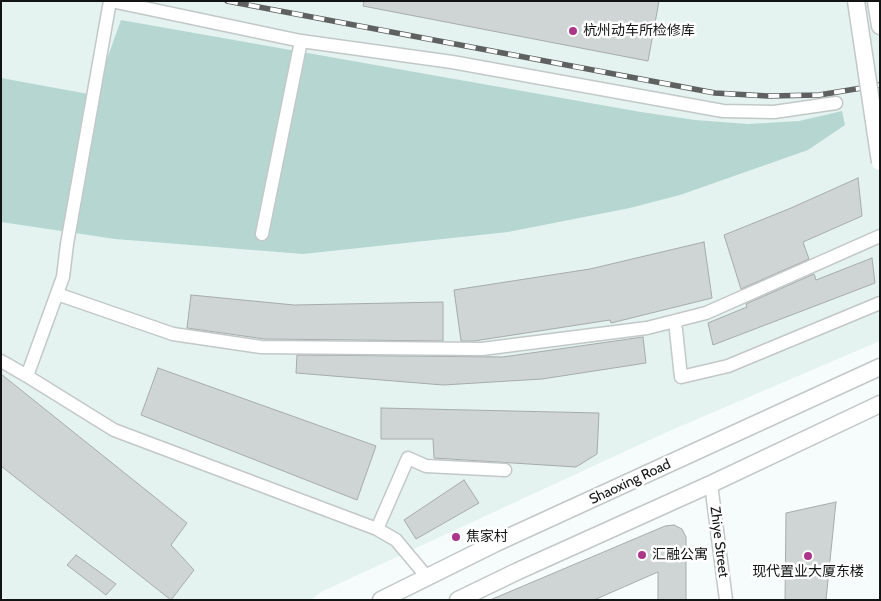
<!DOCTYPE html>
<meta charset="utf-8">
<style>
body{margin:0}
#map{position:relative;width:881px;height:601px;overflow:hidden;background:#f6fcfb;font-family:Cabin,sans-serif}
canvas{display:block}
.frame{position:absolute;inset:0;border:2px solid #121413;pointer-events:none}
</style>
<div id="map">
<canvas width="881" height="601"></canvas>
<div class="frame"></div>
</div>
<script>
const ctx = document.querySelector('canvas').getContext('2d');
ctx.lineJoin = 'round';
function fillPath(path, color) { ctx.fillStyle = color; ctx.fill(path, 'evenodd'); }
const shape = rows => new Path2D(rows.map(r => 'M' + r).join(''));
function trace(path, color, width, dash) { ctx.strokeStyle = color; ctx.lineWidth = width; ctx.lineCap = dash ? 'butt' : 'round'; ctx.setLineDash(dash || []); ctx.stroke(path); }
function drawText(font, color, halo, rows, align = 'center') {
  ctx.font = font + ' Cabin,"Noto Sans SC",sans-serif'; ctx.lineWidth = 5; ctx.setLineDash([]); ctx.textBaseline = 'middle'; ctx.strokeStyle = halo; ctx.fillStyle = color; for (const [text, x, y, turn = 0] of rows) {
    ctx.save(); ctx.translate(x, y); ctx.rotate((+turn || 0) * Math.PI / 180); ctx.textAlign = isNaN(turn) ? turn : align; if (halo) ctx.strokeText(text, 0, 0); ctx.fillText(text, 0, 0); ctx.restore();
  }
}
fillPath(shape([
 [1,1,880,1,880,341,667,432,321,592,311,600,9,600,1,596]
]), '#e4f3f0');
fillPath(shape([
 [121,20,641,112,695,120,748,124,799,121,842,111,845,125,808,150,680,195,630,208,508,232,303,254,115,239,1,222,1,78,94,95]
]), '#b6d7d1');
const building = shape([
 [364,1,659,1,648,61,363,6,364,1],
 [858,178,862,216,803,242,809,259,741,289,724,235,791,208,858,178],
 [704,242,712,298,611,323,610,320,474,341,461,341,454,290,590,269,704,242],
 [872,258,875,283,713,345,708,323,747,307,746,304,814,274,816,280,872,258],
 [191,295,294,305,443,302,443,341,265,339,187,328,191,295],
 [643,337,646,363,542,379,443,385,296,373,297,355,503,357,643,337],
 [158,368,376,446,357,500,141,415,158,368],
 [1,374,187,523,171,545,194,570,171,600,1,466,1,374],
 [381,408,599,413,597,454,576,467,434,458,433,439,381,439,381,408],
 [464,480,479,503,416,539,404,520,464,480],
 [836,502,826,600,785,600,786,513,836,502],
 [674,525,682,529,686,537,686,600,658,600,658,572,594,600,490,600,665,526,674,525],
 [76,555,116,584,106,595,67,565,76,555]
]);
fillPath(building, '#cfd5d4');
trace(building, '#a7acab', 1);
const minor = shape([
 [110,1,67,244,63,277,27,376,114,430,377,529,396,540,427,577],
 [111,1,301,41,452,62,723,111,774,112,836,103],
 [262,234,301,41],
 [57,294,173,334,261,347,482,349,647,328,706,313,880,236],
 [675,321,681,377,728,366,880,303],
 [1,361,27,376],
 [711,484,726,600],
 [377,529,408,458,426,466,505,470]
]);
const major = shape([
 [876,1,880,26],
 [381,600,498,542,880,367],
 [458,600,518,571,711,484,880,404]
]);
trace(minor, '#c2c8c7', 15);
trace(major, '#c2c8c7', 19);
trace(minor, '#fff', 12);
trace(major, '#fff', 16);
const rail = shape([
 [227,1,715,93,768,96,819,95,880,85]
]);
trace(rail, '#5e6160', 5.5);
trace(rail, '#fff', 4, [11]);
const majorBridge = shape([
 [856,1,880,162]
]);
trace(majorBridge, '#c2c8c7', 19, []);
trace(majorBridge, '#fff', 16);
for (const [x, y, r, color] of [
 [573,31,5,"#ac3489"],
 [456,537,5,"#ac3489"],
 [642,555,5,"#ac3489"],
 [808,556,5,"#ac3489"]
]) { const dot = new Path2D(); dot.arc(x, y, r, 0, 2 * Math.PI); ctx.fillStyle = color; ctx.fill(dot); trace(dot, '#fff', 2); }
drawText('14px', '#121413', '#fff', [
 ["杭州动车所检修库",583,31],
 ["焦家村",466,537],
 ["汇融公寓",652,555],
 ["现代置业大厦东楼",808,572,"center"]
], 'left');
drawText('14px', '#121413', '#fff', [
 ["Shaoxing Road",630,482,-25],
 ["Zhiye Street",719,542,83]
]);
</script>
